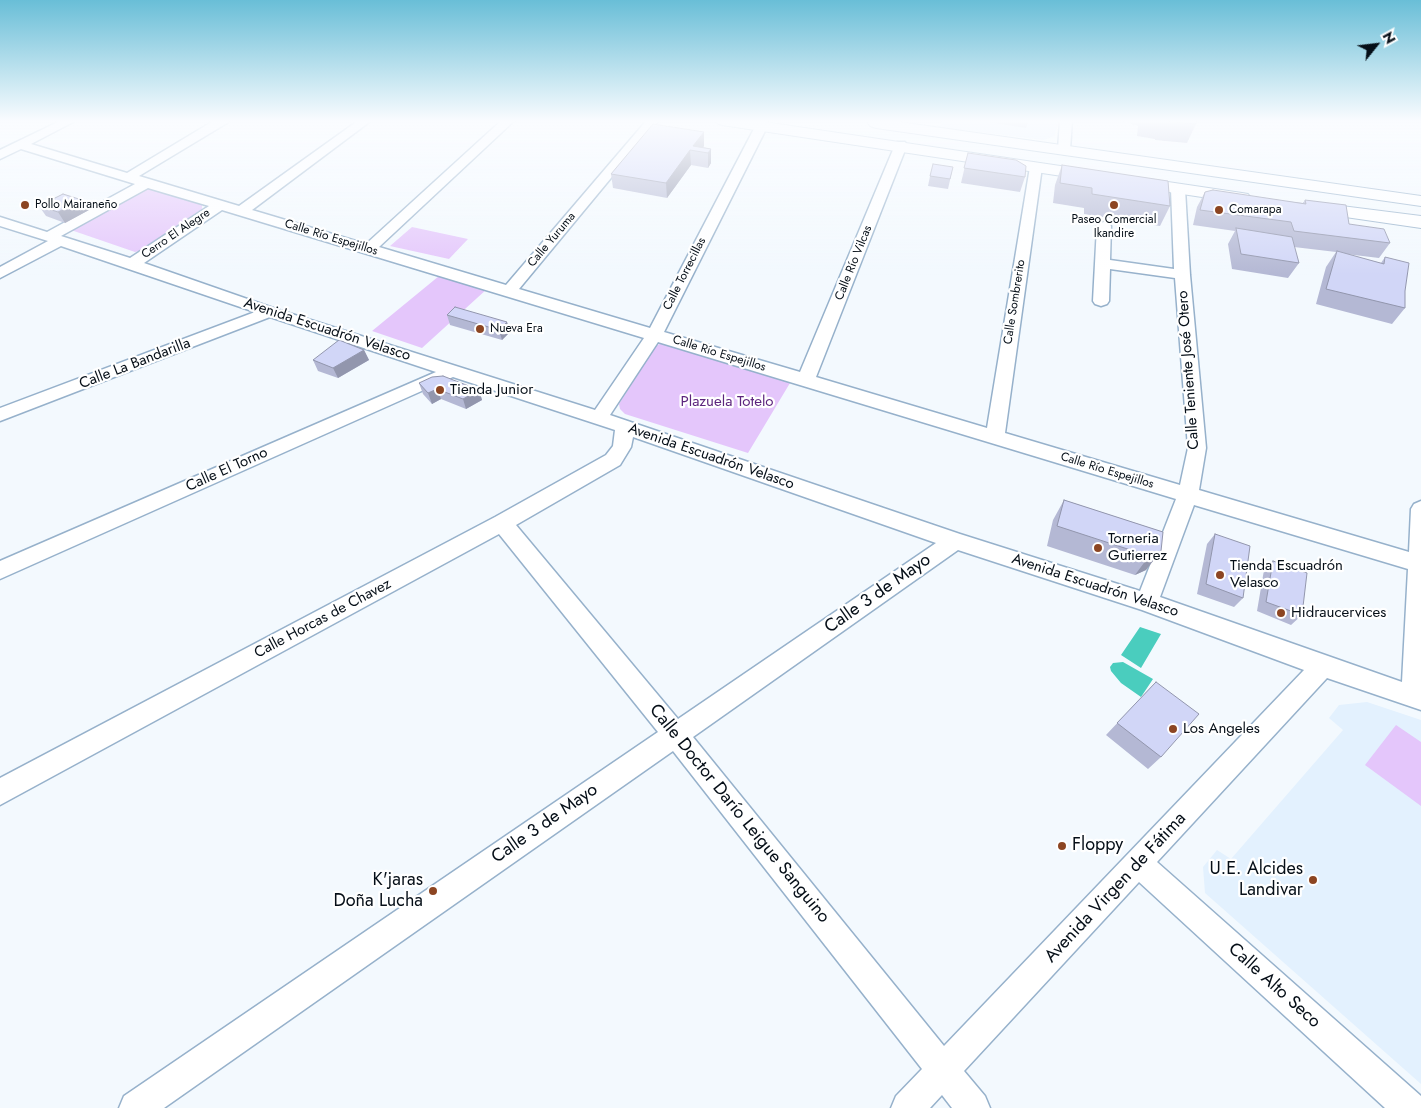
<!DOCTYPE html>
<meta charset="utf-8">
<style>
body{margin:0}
#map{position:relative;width:1421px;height:1108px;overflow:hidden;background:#f3f9fe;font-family:Jost,sans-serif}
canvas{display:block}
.north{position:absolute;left:1351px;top:20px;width:50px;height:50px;-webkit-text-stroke:4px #fff;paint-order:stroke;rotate:61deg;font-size:14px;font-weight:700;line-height:20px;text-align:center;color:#050e17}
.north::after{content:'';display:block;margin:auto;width:18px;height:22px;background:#050e17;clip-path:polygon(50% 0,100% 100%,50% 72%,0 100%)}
</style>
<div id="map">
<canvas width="1421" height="1108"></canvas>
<div class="north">N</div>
</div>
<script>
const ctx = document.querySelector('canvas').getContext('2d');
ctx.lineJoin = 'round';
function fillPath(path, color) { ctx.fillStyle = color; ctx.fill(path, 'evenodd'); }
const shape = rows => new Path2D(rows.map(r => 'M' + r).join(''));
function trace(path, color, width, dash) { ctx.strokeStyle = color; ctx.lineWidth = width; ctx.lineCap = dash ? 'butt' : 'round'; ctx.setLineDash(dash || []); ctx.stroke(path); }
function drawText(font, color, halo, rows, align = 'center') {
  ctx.font = font + ' Jost,sans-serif'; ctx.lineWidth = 4.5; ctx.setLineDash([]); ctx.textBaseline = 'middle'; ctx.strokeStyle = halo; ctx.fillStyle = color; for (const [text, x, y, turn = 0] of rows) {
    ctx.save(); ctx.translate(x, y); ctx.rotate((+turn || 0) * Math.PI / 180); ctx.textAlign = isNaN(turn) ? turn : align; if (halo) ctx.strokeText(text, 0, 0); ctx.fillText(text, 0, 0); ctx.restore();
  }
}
fillPath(shape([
 [942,120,1058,120,1055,136,1044,140,939,127],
 [1367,702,1421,720,1421,1084,1205,893,1203,867,1217,850,1231,859,1343,730,1329,718,1339,705]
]), '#e3f1fe');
fillPath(shape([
 [145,186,202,205,202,211,147,249,135,252,68,229],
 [412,227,468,239,449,259,390,246],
 [439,276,487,289,422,348,372,331],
 [663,342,793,378,748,453,625,414,620,409,619,404,656,346],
 [1396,725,1421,742,1421,806,1365,765]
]), '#e4c6fb');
fillPath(shape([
 [1140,627,1161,634,1141,668,1121,655],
 [1123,662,1153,679,1141,697,1121,683,1111,671,1110,667,1113,663]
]), '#4acdbe');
const minor = shape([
 [62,120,77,120,31,144,127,173,215,120,229,120,227,123,139,176,239,206,359,120,372,120,252,210,366,244,502,120,515,120,379,247,506,285,647,120,659,120,519,289,650,328,756,125,762,121,766,122,768,125,664,332,800,372,895,145,897,142,905,142,907,145,816,377,987,428,1030,167,1031,164,1041,164,1042,167,1005,433,1180,485,1188,448,1175,278,1110,269,1109,301,1107,304,1101,306,1095,304,1093,301,1097,226,1099,223,1104,222,1109,223,1111,226,1110,260,1174,269,1171,189,1173,186,1183,186,1185,189,1190,275,1206,448,1199,490,1409,552,1411,509,1414,504,1421,501,1421,710,1327,678,1157,862,1421,1096,1421,1108,1385,1108,1139,882,964,1071,985,1096,990,1108,952,1108,942,1095,930,1108,891,1108,896,1096,922,1069,673,751,164,1108,119,1108,124,1096,658,732,499,534,0,805,0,778,495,517,606,455,613,446,615,430,453,377,0,579,0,561,436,372,270,317,0,421,0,408,255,312,61,246,0,278,0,267,48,241,0,226,0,217,47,232,135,184,21,149,0,159,0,150,62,120],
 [148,188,209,206,130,258,61,236,148,188],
 [222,210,644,338,595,410,276,309,144,263,222,210],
 [658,342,1176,499,1140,591,960,534,610,415,658,342],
 [633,437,936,543,678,719,516,525,620,465,631,447,633,437],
 [1194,505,1408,569,1402,682,1160,597,1194,505],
 [958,550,1142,610,1304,670,944,1046,693,737,958,550],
 [1060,120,1072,120,1070,150,1064,154,1058,150,1060,120]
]);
const major = shape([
 [714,120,751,120,1242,193,1248,194,1251,198,1248,202,1242,203,722,125,717,123,714,120],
 [870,120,885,120,1421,196,1421,206,876,128,870,126,868,123,870,120],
 [1310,202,1421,216,1421,228,1304,211,1301,207,1304,203,1310,202]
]);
trace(minor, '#96b1cb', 3);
trace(major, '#96b1cb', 2);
fillPath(minor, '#fff');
fillPath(major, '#fff');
fillPath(shape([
 [976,120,1029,120,1026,128],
 [1119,120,1196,120,1196,124,1187,143,1155,140,1155,139,1137,136,1138,126],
 [704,132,704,146,703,147,711,149,711,163,708,168,691,165,667,198,613,188,611,174],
 [968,153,1025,177,1020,192,961,183],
 [1062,165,1170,206,1160,226,1084,214,1084,208,1053,203,1055,185],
 [953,167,948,189,928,186,930,176],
 [1205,192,1303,203,1305,200,1349,224,1390,243,1379,258,1346,254,1381,263,1385,257,1405,291,1405,308,1392,324,1316,304,1326,267,1336,252,1294,247,1299,263,1288,278,1232,269,1228,244,1235,231,1193,225,1197,207],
 [82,200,89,210,65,223,46,216,39,206],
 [447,315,507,322,510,332,502,340,450,325],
 [364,350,369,360,338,378,318,371,313,360],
 [419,383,479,390,482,400,466,409,441,399,432,404,423,394],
 [1064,500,1163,532,1146,570,1135,575,1047,546,1053,520],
 [1215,534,1243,598,1234,607,1197,594,1207,544],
 [1273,561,1302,615,1291,625,1257,611,1264,570],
 [1156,682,1161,757,1148,769,1106,735]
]), '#b4b8d4');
fillPath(shape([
 [704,132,704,146,700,152,693,146],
 [711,149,711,163,708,168,708,153],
 [690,150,691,165,667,198,666,183],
 [82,200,89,210,65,223,58,212],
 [507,322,510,332,502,340,499,330],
 [364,350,369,360,338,378,333,368],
 [437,389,441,399,432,404,428,393],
 [479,390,482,400,466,409,463,399],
 [1161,551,1146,570,1135,575,1149,556]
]), '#9296ad');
const building = shape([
 [1163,120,1196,120,1196,124,1164,121,1163,120],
 [653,124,704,132,693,146,711,149,708,153,690,150,666,183,611,174,653,124],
 [968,153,1016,160,1026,166,1025,177,964,168,968,153],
 [933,164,953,167,950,179,930,176,933,164],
 [1062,165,1168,181,1170,206,1092,194,1092,188,1060,183,1062,165],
 [1213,190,1306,204,1305,200,1346,205,1349,224,1384,229,1390,243,1294,231,1291,222,1200,210,1205,192,1213,190],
 [63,194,82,200,58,212,39,206,63,194],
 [1236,228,1292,237,1299,263,1241,254,1236,228],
 [1337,251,1384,264,1385,257,1409,263,1405,291,1405,308,1326,289,1337,251],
 [455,307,507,322,499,330,447,315,455,307],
 [339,340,364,350,333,368,313,360,339,340],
 [443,376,479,390,463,399,437,389,428,393,419,383,432,377,443,376],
 [1064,500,1163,532,1161,551,1149,556,1057,526,1064,500],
 [1215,534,1250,546,1243,598,1206,584,1215,534],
 [1273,561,1307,573,1302,615,1266,602,1273,561],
 [1156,682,1199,714,1161,757,1117,723,1156,682]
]);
fillPath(building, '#d1d6f7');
trace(building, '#9296ad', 1);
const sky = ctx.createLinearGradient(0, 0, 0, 275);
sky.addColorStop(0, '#69bed7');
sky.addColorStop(0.44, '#fafcff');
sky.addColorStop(1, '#fafcff00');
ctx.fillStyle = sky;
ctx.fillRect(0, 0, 1421, 275);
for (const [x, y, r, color] of [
 [25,205,5,"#8c4522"],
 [1114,205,5,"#8c4522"],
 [1219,210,5,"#8c4522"],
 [480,329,5,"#8c4522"],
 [440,390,5,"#8c4522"],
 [1098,548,5,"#8c4522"],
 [1220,575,5,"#8c4522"],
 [1281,613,5,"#8c4522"],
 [1173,729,5,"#8c4522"],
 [1062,846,5,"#8c4522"],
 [1313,880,5,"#8c4522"],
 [433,891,5,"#8c4522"]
]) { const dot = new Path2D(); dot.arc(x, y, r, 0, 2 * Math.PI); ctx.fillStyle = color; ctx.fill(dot); trace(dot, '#fff', 2); }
drawText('12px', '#050e17', '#fff', [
 ["Pollo Mairaneño",35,205],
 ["Comarapa",1229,210],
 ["Paseo Comercial",1114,220,"center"],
 ["Ikandire",1114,234,"center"],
 ["Nueva Era",490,329]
], 'left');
drawText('12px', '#050e17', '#fff', [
 ["Cerro El Alegre",176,234,-34],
 ["Calle Río Espejillos",331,238,17],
 ["Calle Yuruma",552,240,-50],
 ["Calle Río Vilcas",854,263,-68],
 ["Calle Torrecillas",685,274,-63],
 ["Calle Sombrerito",1015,302,-81],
 ["Calle Río Espejillos",719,354,17],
 ["Calle Río Espejillos",1107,471,17]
]);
drawText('15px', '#050e17', '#fff', [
 ["Avenida Escuadrón Velasco",327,330,18],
 ["Calle La Bandarilla",135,364,-21],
 ["Calle Teniente José Otero",1189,370,-94],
 ["Avenida Escuadrón Velasco",711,457,19],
 ["Calle El Torno",227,470,-24],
 ["Avenida Escuadrón Velasco",1095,586,18],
 ["Calle Horcas de Chavez",323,619,-28]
]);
drawText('15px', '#050e17', '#fff', [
 ["Tienda Junior",450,390],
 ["Torneria",1108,539],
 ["Gutierrez",1108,556],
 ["Tienda Escuadrón",1230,566],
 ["Velasco",1230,583],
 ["Hidraucervices",1291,613],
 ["Los Angeles",1183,729]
], 'left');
drawText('15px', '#5c257d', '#fff', [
 ["Plazuela Totelo",727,402]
]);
drawText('18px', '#050e17', '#fff', [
 ["Calle 3 de Mayo",878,594,-35],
 ["Calle Doctor Darío Leigue Sanguino",739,814,51],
 ["Calle 3 de Mayo",545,824,-35],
 ["Avenida Virgen de Fátima",1116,888,-47],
 ["Calle Alto Seco",1274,986,42]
]);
drawText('18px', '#050e17', '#fff', [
 ["Floppy",1072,846,"left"],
 ["U.E. Alcides",1303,870],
 ["Landivar",1303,891],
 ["K'jaras",423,881],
 ["Doña Lucha",423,902]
], 'right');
</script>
